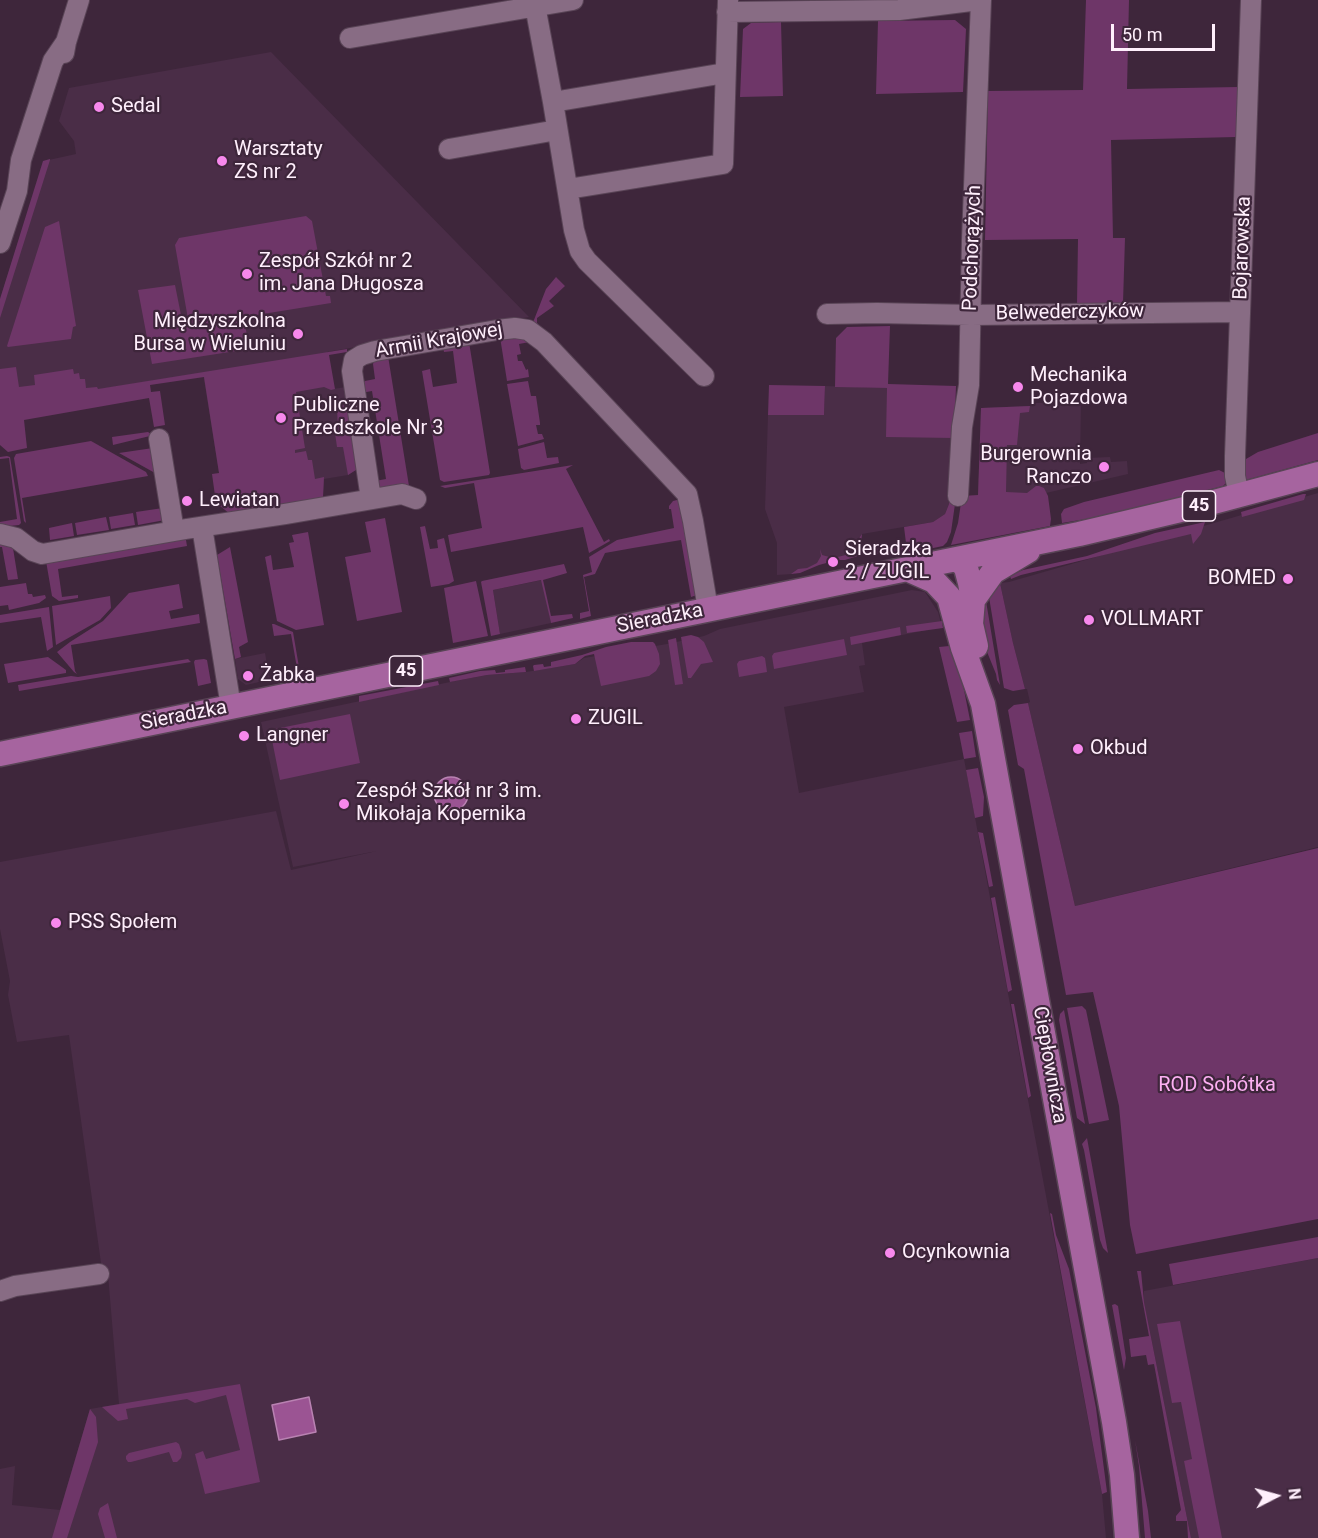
<!DOCTYPE html>
<meta charset="utf-8">
<style>
body{margin:0}
#map{position:relative;width:1318px;height:1538px;overflow:hidden;background:#3e263b;font-family:Roboto,sans-serif}
canvas{display:block}
.north{position:absolute;left:1246px;top:1466px;width:60px;height:60px;-webkit-text-stroke:4px #3e263b;paint-order:stroke;rotate:84deg;font-size:16px;font-weight:700;line-height:24px;text-align:center;color:#ffeffc}
.north::after{content:'';display:block;margin:auto;width:21px;height:27px;background:#ffeffc;clip-path:polygon(50% 0,100% 100%,50% 72%,0 100%)}
.scale{position:absolute;left:1111px;top:24px;width:104px;height:27px;box-sizing:border-box;border:3px solid #ffeffc;border-top:0;padding-left:8px;font-size:18px;line-height:21px;white-space:nowrap;color:#ffeffc;-webkit-text-stroke:4px #3e263b;paint-order:stroke}
</style>
<div id="map">
<canvas width="1318" height="1538"></canvas>
<div class="north">N</div>
<div class="scale">50 m</div>
</div>
<script>
const ctx = document.querySelector('canvas').getContext('2d');
ctx.lineJoin = 'round';
function fillPath(path, color) { ctx.fillStyle = color; ctx.fill(path, 'evenodd'); }
const shape = rows => new Path2D(rows.map(r => 'M' + r).join(''));
function trace(path, color, width, dash) { ctx.strokeStyle = color; ctx.lineWidth = width; ctx.lineCap = dash ? 'butt' : 'round'; ctx.setLineDash(dash || []); ctx.stroke(path); }
function drawText(font, color, halo, rows, align = 'center') {
  ctx.font = font + ' Roboto,sans-serif'; ctx.lineWidth = 4.5; ctx.setLineDash([]); ctx.textBaseline = 'middle'; ctx.strokeStyle = halo; ctx.fillStyle = color; for (const [text, x, y, turn = 0] of rows) {
    ctx.save(); ctx.translate(x, y); ctx.rotate((+turn || 0) * Math.PI / 180); ctx.textAlign = isNaN(turn) ? turn : align; if (halo) ctx.strokeText(text, 0, 0); ctx.fillText(text, 0, 0); ctx.restore();
  }
}
fillPath(shape([
 [271,52,529,317,327,352,333,389,346,387,359,468,348,475,324,479,323,497,229,513,225,510,203,373,0,405,0,299,44,161,76,154,74,141,59,121,69,88],
 [825,386,888,388,954,438,953,479,949,504,945,514,933,522,862,534,859,552,833,558,792,574,777,575,777,543,765,509,768,415,824,415],
 [1081,402,1080,464,1087,463,1087,458,1110,457,1111,462,1127,461,1128,474,990,506,978,496,981,408,1031,406,1032,403],
 [1318,493,1318,847,1075,906,1028,703,1030,702,1027,689,1025,689,1013,643,1000,583,1009,582],
 [542,580,551,623,500,634,493,590],
 [912,590,925,592,938,612,942,627,862,643,865,665,859,666,864,692,784,707,799,793,964,759,1102,1494,1106,1538,0,1538,0,1469,15,1466,12,1505,60,1510,90,1409,119,1404,108,1275,102,1270,69,1035,17,1042,8,995,10,981,0,929,0,862,276,811,291,870,377,851,293,867,261,722,450,682,487,675,526,672,575,664,584,658,667,644,704,636,720,629],
 [265,653,269,676,272,679,246,685,238,679,235,659],
 [1318,1258,1318,1538,1191,1538,1144,1302,1144,1291]
]), '#4a2d47');
fillPath(shape([
 [1086,0,1129,0,1127,89,1238,87,1236,137,1111,140,1113,238,1125,238,1123,303,1077,304,1078,239,985,240,988,91,1083,90],
 [955,20,966,29,963,92,876,94,878,21],
 [781,22,783,96,740,97,743,29,751,23],
 [50,159,50,160,0,318,0,299,43,161],
 [306,216,312,221,326,296,330,296,331,303,244,317,249,349,152,364,138,290,175,285,182,320,188,319,175,245,179,238],
 [59,221,76,326,73,327,71,339,8,347,7,346,45,227],
 [556,277,565,286,549,301,554,306,537,318,537,323,552,341,532,325,546,289],
 [890,326,888,384,956,386,954,438,886,437,887,388,835,387,836,338,847,327],
 [516,335,535,341,519,344,521,354,517,355,518,361,522,361,526,370,528,369,529,377,507,381,500,337],
 [469,342,490,473,489,475,444,482,440,480,422,371,430,369,433,387,457,383,453,351,444,352,443,347],
 [347,349,347,352,329,355,335,389,331,390,324,387,296,392,305,448,295,450,295,453,306,451,308,460,312,460,315,479,324,477,323,497,229,513,216,503,212,474,219,473,204,377,150,385,151,392,160,391,165,425,154,427,149,398,24,420,27,448,8,452,0,445,0,369,16,367,19,387,35,385,34,375,73,369,74,374,79,373,80,379,85,379,86,388,97,387,98,389],
 [388,356,409,486,381,489,377,486,375,481,386,479,372,391,361,393,362,384,365,381,375,379,373,364,375,358],
 [528,381,531,396,536,396,540,423,540,425,536,425,538,434,542,434,544,439,518,446,507,384],
 [769,385,825,386,824,415,768,415],
 [348,405,359,468,348,475,343,447,337,447,335,433,338,432,337,406],
 [1030,406,1029,412,1020,413,1017,445,1007,445,1006,492,1027,493,1036,486,1039,486,1044,488,1048,496,1051,519,1050,526,951,545,958,523,962,496,978,495,981,408],
 [148,432,151,434,150,436,113,445,112,437],
 [1318,433,1318,460,1246,480,1244,477,1243,472,1246,459,1258,452],
 [91,441,146,472,148,476,22,498,26,523,24,521,14,458,16,454],
 [544,442,547,458,558,457,559,463,524,470,521,468,518,449],
 [153,448,155,473,119,453],
 [7,456,10,457,21,523,19,525,0,527,0,522,17,519,9,458,0,459,0,457],
 [573,465,566,469,604,542,609,539,610,541,589,553,583,527,451,552,448,535,482,528,474,483,445,488,440,486],
 [1219,470,1225,473,1227,482,1223,486,1116,514,1062,523,1061,514,1064,509,1084,502],
 [1303,494,1306,494,1304,500,1242,517,1241,512],
 [950,497,956,497,951,532,947,542,943,546,909,553,876,554,875,549,906,543,904,527,933,522,945,514,949,504],
 [677,500,679,500,697,595,691,597,681,540,633,548,605,553,595,574,584,577,591,616,580,619,580,613,589,611,583,575,592,572,589,557,617,540,674,528,671,509,669,509,669,506,673,501],
 [163,508,165,520,138,525,136,512],
 [133,513,135,525,111,529,109,517],
 [106,517,109,530,77,535,75,523],
 [385,518,402,612,357,621,345,557,371,552,365,522],
 [1205,522,1201,534,1193,544,1191,534,1021,575,1011,579,1010,576,1023,570,1087,556,1155,533],
 [72,523,74,536,50,540,49,528],
 [425,526,430,549,438,548,437,540,444,538,454,581,449,584,431,587,420,527],
 [308,532,324,625,296,630,277,621,265,557,271,555,273,570,294,567,289,543,294,542,292,535],
 [185,534,187,546,58,569,62,597,78,595,78,598,59,601,52,596,46,561],
 [862,534,860,551,858,556,845,560,830,560,830,562,819,565,800,573,791,574,798,569,807,568,817,563,821,556,820,549,822,555,833,558,858,552,858,540],
 [0,540,12,542,18,579,8,580,2,547,0,547],
 [230,547,248,642,239,647,241,657,235,659,217,555],
 [564,564,567,573,543,580,551,616,572,614,573,618,551,623,541,580,493,590,500,634,491,636,481,582,482,581],
 [476,581,488,636,453,643,444,588],
 [26,583,28,594,32,594,33,597,45,595,46,598,39,603,9,610,8,605,0,606,0,587],
 [1000,583,1013,643,1025,689,1013,691,1004,688,989,597,991,592],
 [179,584,183,608,169,611,171,619,199,614,200,623,71,645,75,671,77,674,74,672,57,652,70,642,103,621,129,593],
 [110,596,111,608,100,620,56,645,52,606],
 [986,601,1000,685,997,680,996,674,983,642,979,615],
 [49,607,53,647,47,651,41,617,0,623,0,615],
 [942,621,943,628,907,633,906,626],
 [272,624,274,624,293,632,300,673,298,674,291,634,274,636],
 [900,627,901,635,851,645,850,637],
 [691,635,698,637,704,642,713,662,701,664,691,678,688,678,681,637],
 [676,638,683,684,675,685,668,640],
 [844,639,847,655,774,669,772,656,774,653],
 [631,642,653,642,655,644,659,654,660,664,656,671,649,676,601,686,594,654,585,656,575,664,534,671,533,666,534,665,543,664,544,667,551,666,551,662,582,655,606,647],
 [949,646,962,680,970,720,957,722,939,647],
 [762,656,765,658,767,672,739,677,737,664,739,661],
 [48,657,66,670,66,673,8,683,4,664],
 [188,659,191,662,19,691,18,685,71,676,78,677],
 [204,659,207,660,211,683,198,686,194,662,195,660],
 [525,667,526,672,487,675,450,682,449,678,480,671,495,670,496,673,505,672,505,670],
 [438,681,439,685,359,702,359,696],
 [1028,703,1075,906,1318,848,1318,1219,1136,1254,1130,1225,1119,1106,1093,992,1066,995,1024,769,1018,765,1008,710,1014,705],
 [350,714,360,763,280,780,270,730],
 [972,731,976,757,964,759,959,733],
 [978,768,984,797,983,816,975,818,966,770],
 [978,832,983,833,993,886,989,887],
 [995,897,1012,990,1008,992,991,898],
 [1011,1004,1014,1004,1031,1096,1028,1098],
 [1082,1006,1086,1010,1109,1120,1089,1124,1067,1008],
 [1064,1010,1085,1124,1077,1118,1066,1057,1059,1020,1060,1014],
 [1087,1138,1108,1253,1103,1248,1100,1240,1084,1150,1082,1144],
 [1050,1213,1052,1214,1056,1235,1069,1269,1096,1408,1107,1492,1102,1494],
 [1318,1237,1318,1258,1173,1285,1169,1264],
 [1137,1271,1141,1271,1144,1302,1191,1538,1188,1538,1187,1521,1176,1521,1176,1516,1181,1510,1154,1364,1148,1365,1146,1355,1131,1357,1129,1339,1149,1336],
 [1115,1304,1118,1306,1126,1358,1124,1370,1112,1305],
 [1180,1321,1222,1538,1199,1538,1184,1461,1192,1459,1181,1402,1172,1403,1157,1324],
 [240,1384,260,1482,205,1494,195,1454,203,1451,206,1459,240,1450,226,1395,195,1403,187,1399,126,1409,128,1419,118,1421,102,1407],
 [90,1409,96,1417,98,1442,67,1538,52,1538],
 [1135,1440,1148,1511,1151,1538,1145,1538,1139,1466],
 [176,1442,179,1444,182,1453,181,1458,177,1462,173,1462,169,1452,131,1462,128,1462,126,1459,126,1456,129,1453],
 [108,1503,117,1538,105,1538,98,1514,100,1508]
]), '#6e3668');
const water = shape([
 '434 794a17 17 0 1 1 34 0a17 17 0 1 1-34 0Z',
 [309,1397,316,1432,279,1440,272,1405,309,1397]
]);
fillPath(water, '#9b5493');
trace(water, '#b982b2', 1.5);
const minor = shape([
 [534,0,553,102,574,230,580,251,587,261,704,376],
 [727,12,899,10,979,0],
 [350,38,573,0],
 [64,53,66,42,79,0],
 [553,102,725,73],
 [449,149,557,130],
 [568,189,723,164,728,0],
 [0,243,17,191,21,160,53,61,66,42],
 [827,314,877,313,971,315,1240,312],
 [159,439,174,531],
 [1239,495,1235,476,1235,456,1251,0],
 [958,496,962,427,969,385,972,240,981,0],
 [371,499,352,371,354,360,362,355,375,351,416,344,497,330,515,328,528,330,544,342,687,494,693,521,708,609],
 [202,527,231,707],
 [0,534,16,538,33,551,42,554,186,529,285,514,402,494,416,499],
 [0,1291,15,1286,99,1274]
]);
const major = shape([
 [959,559,966,568,970,583,973,600,971,624,976,646],
 [907,569,934,581,949,597,963,648,983,704,1114,1422,1122,1475,1127,1538],
 [973,600,993,572,1028,551],
 [0,754,1079,534,1210,503,1318,474]
]);
trace(minor, '#594456', 22);
trace(major, '#594456', 27);
trace(minor, '#886c84', 20);
trace(major, '#a6649f', 24);
for (const [x, y, r, color] of [
 [99,107,6,"#f788ec"],
 [222,161,6,"#f788ec"],
 [247,274,6,"#f788ec"],
 [298,334,6,"#f788ec"],
 [1018,387,6,"#f788ec"],
 [281,418,6,"#f788ec"],
 [1104,467,6,"#f788ec"],
 [187,501,6,"#f788ec"],
 [833,562,6,"#f788ec"],
 [1288,579,6,"#f788ec"],
 [1089,620,6,"#f788ec"],
 [248,676,6,"#f788ec"],
 [576,719,6,"#f788ec"],
 [244,736,6,"#f788ec"],
 [1078,749,6,"#f788ec"],
 [344,804,6,"#f788ec"],
 [56,923,6,"#f788ec"],
 [890,1253,6,"#f788ec"]
]) { const dot = new Path2D(); dot.arc(x, y, r, 0, 2 * Math.PI); ctx.fillStyle = color; ctx.fill(dot); trace(dot, '#3e263b', 2); }
for (const [x, y, w] of [
 [1199,506,33],
 [406,671,33]
]) { const box = new Path2D(); box.roundRect(x - w / 2, y - 15, w, 30, 4.5); ctx.fillStyle = '#3e263b'; ctx.fill(box); trace(box, '#ffeffc', 1.5); }
drawText('bold 18px', '#ffeffc', null, [
 ["45",1199,506],
 ["45",406,671]
]);
drawText('20px', '#ffeffc', '#3e263b', [
 ["Sedal",111,107],
 ["Warsztaty",234,150],
 ["ZS nr 2",234,173],
 ["Zespół Szkół nr 2",259,262],
 ["im. Jana Długosza",259,285],
 ["Międzyszkolna",286,322,"right"],
 ["Bursa w Wieluniu",286,345,"right"],
 ["Mechanika",1030,376],
 ["Pojazdowa",1030,399],
 ["Publiczne",293,406],
 ["Przedszkole Nr 3",293,429],
 ["Burgerownia",1092,455,"right"],
 ["Ranczo",1092,478,"right"],
 ["Lewiatan",199,501],
 ["Sieradzka",845,550],
 ["2 / ZUGIL",845,573],
 ["BOMED",1276,579,"right"],
 ["VOLLMART",1101,620],
 ["Żabka",260,676],
 ["ZUGIL",588,719],
 ["Langner",256,736],
 ["Okbud",1090,749],
 ["Zespół Szkół nr 3 im.",356,792],
 ["Mikołaja Kopernika",356,815],
 ["PSS Społem",68,923],
 ["Ocynkownia",902,1253]
], 'left');
drawText('20px', '#ffeffc', '#3e263b', [
 ["Podchorążych",973,248,-88],
 ["Bojarowska",1243,248,-88],
 ["Belwederczyków",1070,313,-1],
 ["Armii Krajowej",439,341,-10],
 ["Sieradzka",660,619,-11],
 ["Sieradzka",184,716,-11],
 ["Ciepłownicza",1049,1065,80]
]);
drawText('20px', '#fcaff2', '#3e263b', [
 ["ROD Sobótka",1217,1086]
]);
</script>
